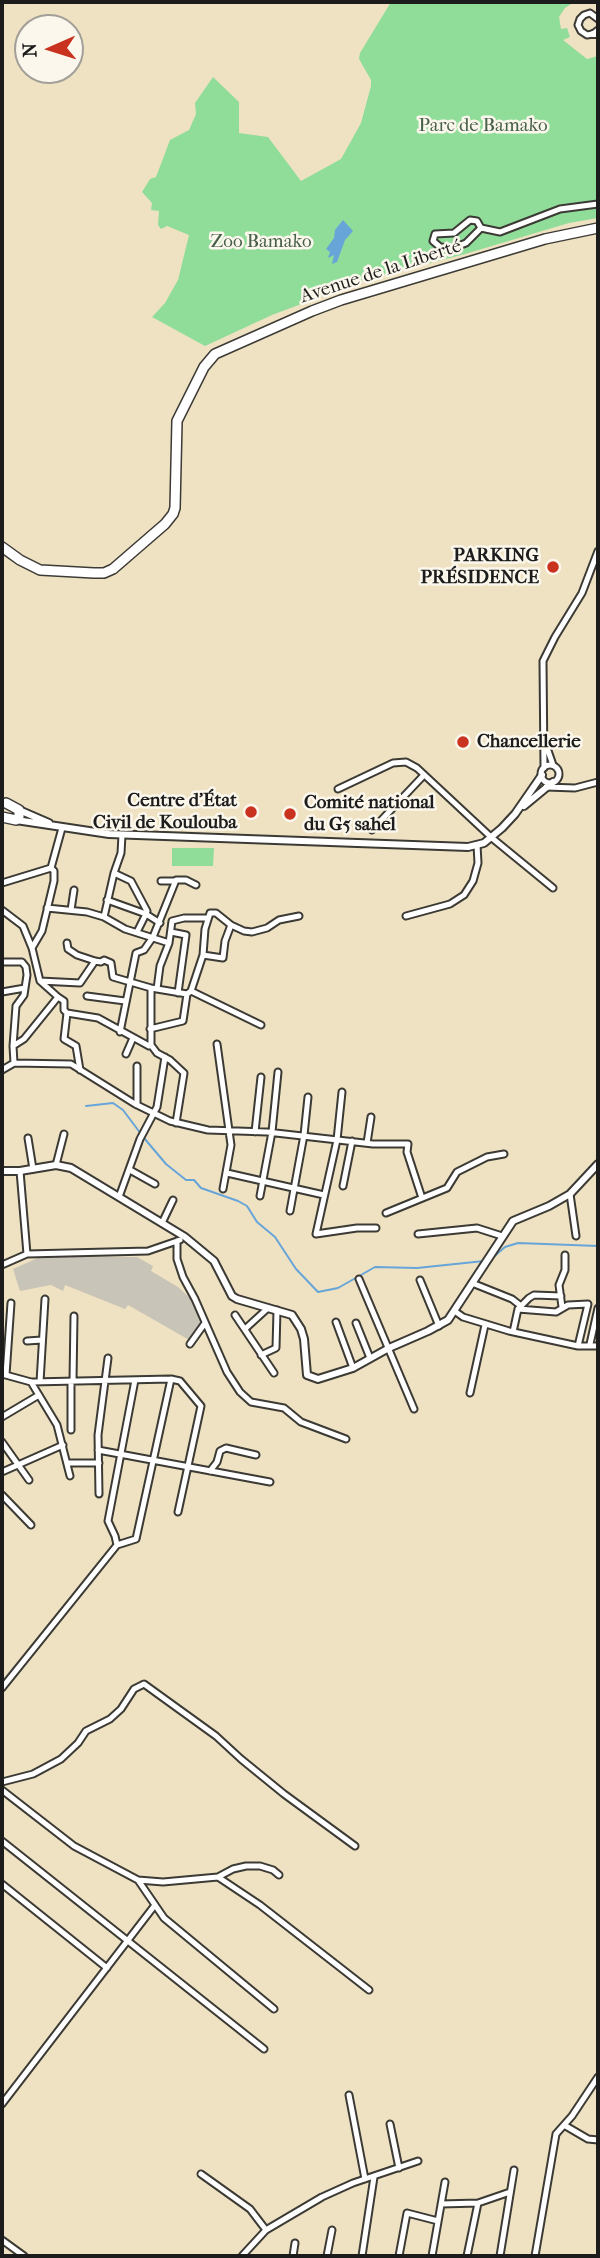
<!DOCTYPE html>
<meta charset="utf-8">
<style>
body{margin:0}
#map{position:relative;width:600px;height:2258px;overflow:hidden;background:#efe2c2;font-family:"IM FELL French Canon",serif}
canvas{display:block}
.frame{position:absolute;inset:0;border:4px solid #1c1c1c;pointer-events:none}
.north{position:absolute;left:14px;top:14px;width:70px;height:70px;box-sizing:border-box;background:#fbf7ec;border:2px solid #a29f99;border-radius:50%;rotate:267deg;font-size:19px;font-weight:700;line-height:28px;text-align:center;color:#1c1c1c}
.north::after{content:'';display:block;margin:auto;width:24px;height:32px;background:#c8321e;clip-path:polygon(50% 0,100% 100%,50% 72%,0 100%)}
</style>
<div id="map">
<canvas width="600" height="2258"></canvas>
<div class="frame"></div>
<div class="north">N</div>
</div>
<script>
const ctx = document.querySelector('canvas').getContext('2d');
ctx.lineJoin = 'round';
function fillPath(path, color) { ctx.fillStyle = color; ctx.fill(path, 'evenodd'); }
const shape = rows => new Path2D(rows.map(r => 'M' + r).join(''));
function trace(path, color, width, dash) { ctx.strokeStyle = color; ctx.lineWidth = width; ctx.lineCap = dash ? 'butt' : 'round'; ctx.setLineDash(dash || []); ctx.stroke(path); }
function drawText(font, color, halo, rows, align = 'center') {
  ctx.font = font + ' "IM FELL French Canon",serif'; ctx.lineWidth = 5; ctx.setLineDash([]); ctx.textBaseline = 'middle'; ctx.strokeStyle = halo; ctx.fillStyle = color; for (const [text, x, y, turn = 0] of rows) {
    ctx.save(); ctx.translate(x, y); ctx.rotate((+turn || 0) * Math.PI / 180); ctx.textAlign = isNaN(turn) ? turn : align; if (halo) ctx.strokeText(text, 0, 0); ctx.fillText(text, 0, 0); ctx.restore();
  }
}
fillPath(shape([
 [42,1256,137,1257,153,1266,151,1271,178,1287,193,1301,203,1322,191,1341,128,1305,125,1309,65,1285,63,1291,51,1285,20,1291,13,1269]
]), '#c9c4b8');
fillPath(shape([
 [391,2,574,2,565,8,559,17,561,29,567,28,570,37,563,40,587,59,598,56,598,218,569,223,465,254,350,284,342,283,328,294,272,315,205,346,152,317,165,303,178,280,189,235,167,226,161,229,158,225,159,211,151,210,152,203,142,192,150,179,156,177,170,140,189,130,196,114,195,103,213,77,239,102,239,133,268,137,301,181,341,159,361,123,371,86,371,80,359,59,360,53],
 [172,848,214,848,213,866,172,866]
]), '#90dc99');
fillPath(shape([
 [343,220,353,231,345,240,337,262,332,264,334,255,328,258,330,252,326,249,334,238,335,230]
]), '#67a5d9');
trace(shape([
 [86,1106,113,1103,123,1110,141,1134],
 [144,1138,166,1164,186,1180,194,1180,201,1188,238,1201,247,1206,257,1222,275,1237,296,1269,318,1292,338,1288,375,1267,417,1268,484,1261],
 [490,1260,505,1247,518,1243,598,1246]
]), '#67a5d9', 2);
const minor = shape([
 [598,19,590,13,584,15,580,19,578,25,581,31,587,35,593,34,598,30],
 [481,228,466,243,453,248,440,247,433,241,435,234,454,233,470,220,477,221,481,228,500,232,560,209,598,204],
 [545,742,553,765],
 '541 774a9 9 0 1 1 18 0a9 9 0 1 1-18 0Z',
 [544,768,543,661,555,637,582,593,598,551],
 [546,787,575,788,598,782],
 [338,789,393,763,406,762,417,768,492,838,553,888],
 [372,830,424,775],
 [122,835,121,853,114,873,131,881,147,911,146,914,160,923],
 [161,881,175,881],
 [2,883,51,868,62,828],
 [107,900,146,914,137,932],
 [47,908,87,912,104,917,114,873],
 [2,910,23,926,32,948,40,981,58,997,24,1039,13,1046],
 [71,910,74,890],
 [406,916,450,904,464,895,473,881,478,863,477,845],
 [104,917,125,929,169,943],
 [171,932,186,935,178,993],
 [67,943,68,949,77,955,95,961,101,962,104,960,111,963,113,977,151,988,187,994],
 [32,948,42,931,54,881,54,871,51,868],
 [203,955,223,958,225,941,231,925],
 [2,962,22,962,26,967,27,975,24,995,16,1006,13,1046,14,1063],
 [40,981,80,983,95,961],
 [151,988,151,1045,157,1053,170,1060,184,1073,176,1123],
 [157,989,160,966,169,943,172,921,184,918,207,918],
 [191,991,261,1025],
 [2,992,25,988],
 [87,996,125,1001],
 [58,997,64,1001,64,1010,67,1013,98,1018,149,1046,151,1045],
 [67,1013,64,1039,76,1046,80,1070],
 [150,1029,183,1021,187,994,191,991,203,955,205,929,210,913,216,913,231,925,244,931,252,932,267,928,279,920,299,916],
 [120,1032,136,953,144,950,153,937,176,880,186,880,196,885],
 [217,1044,231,1145,223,1189],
 [126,1054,133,1038],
 [137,1066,137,1105],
 [2,1070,14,1063,71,1064,135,1104,170,1121,208,1130,267,1132,373,1144,408,1144,407,1152,422,1198],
 [342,1092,337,1140,316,1234,357,1228,376,1228],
 [255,1132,261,1077],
 [28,1138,33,1169],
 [367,1143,371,1117],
 [56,1165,64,1134],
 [130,1170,155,1184],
 [20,1171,27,1254],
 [227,1173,324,1195],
 [343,1186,352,1141],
 [570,1194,576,1236],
 [260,1196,272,1132,278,1072],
 [119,1197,140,1139,157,1107,165,1057],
 [290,1211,304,1135,308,1097],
 [386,1213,447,1188,457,1172,487,1157,504,1154],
 [162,1223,173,1200],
 [418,1234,477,1228,502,1236],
 [177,1241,177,1259,183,1277,195,1299,227,1372,240,1392,251,1402,284,1408,301,1422,346,1439],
 [2,1265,27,1254,148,1251,180,1240],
 [359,1279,414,1409],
 [420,1280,439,1326],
 [472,1283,512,1299,521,1306],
 [562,1307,559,1285,565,1270,565,1255],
 [518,1309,556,1312,568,1305,588,1304,578,1346],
 [456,1312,463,1317,509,1331,578,1346,598,1346],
 [235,1315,274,1373],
 [336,1322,353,1368],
 [356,1323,370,1358],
 [245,1329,268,1308],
 [513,1332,518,1309,529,1298,534,1295,561,1296],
 [27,1341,42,1340],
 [190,1344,205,1323],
 [590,1344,598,1308],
 [261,1355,276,1348,277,1310],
 [2,1374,31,1382,171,1379,180,1381,201,1406,178,1512],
 [6,1375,11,1303],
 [71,1381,71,1430],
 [73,1381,74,1316],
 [31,1382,57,1425,70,1476],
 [40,1382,45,1299],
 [470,1393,485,1325],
 [2,1417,39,1395],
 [2,1442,29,1480],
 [98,1450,270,1482],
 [67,1463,99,1463],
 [210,1471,217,1462,220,1451,226,1448,256,1455],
 [2,1472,63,1445],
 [99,1494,98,1435,108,1358],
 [2,1495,31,1525],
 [117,1545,136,1539,171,1379],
 [2,1688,117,1545,115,1536,108,1521,135,1380],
 [2,1782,33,1774,61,1759,78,1743,86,1731,110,1719,121,1709,134,1689,144,1684,216,1736,241,1759,284,1794,355,1846],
 [2,1790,74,1846,138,1880,163,1882,218,1877,233,1869,246,1866,260,1866,273,1870,279,1875],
 [2,1841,264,2049],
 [218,1877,260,1905,369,1990],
 [138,1880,164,1918,274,2009],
 [2,1884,107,1968],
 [349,2095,365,2179],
 [2,2104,155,1905],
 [390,2124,399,2168],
 [564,2125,588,2139,598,2140],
 [201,2174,250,2209,266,2230],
 [441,2204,478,2203,510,2192],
 [2,2240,24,2256],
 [242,2256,266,2230,322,2197,353,2183,418,2161],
 [293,2256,295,2243],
 [327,2256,332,2230],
 [362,2256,374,2177],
 [399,2256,407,2213,438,2221],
 [432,2256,445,2182],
 [467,2256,478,2203],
 [500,2256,514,2170],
 [535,2256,556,2134,572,2116,598,2077]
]);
const tertiary = shape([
 [597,17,598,18],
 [593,34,598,34],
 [524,806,553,782],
 [19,810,49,823],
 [16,820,109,834,468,847,484,843,502,828,515,814,542,775],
 [2,1171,20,1171,56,1165,71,1168,185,1237,214,1261,232,1296,237,1299,292,1315,301,1329,304,1339,307,1375,318,1379,353,1368,389,1348,428,1331,448,1320,513,1221,549,1206,570,1194,598,1164]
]);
const trunk = shape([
 [2,547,20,560,40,570,94,573,104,573,113,569,165,524,173,514,175,508,177,421,204,367,215,354,312,311,341,300,545,239,598,228],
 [2,817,16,820,19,817,19,810,6,803]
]);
trace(minor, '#3c3a35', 9);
trace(tertiary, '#3c3a35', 10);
trace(trunk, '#3c3a35', 12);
trace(minor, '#fff', 5);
trace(tertiary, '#fff', 6);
trace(trunk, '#fff', 9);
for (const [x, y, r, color] of [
 [553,567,7,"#c8321e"],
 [463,742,7,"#c8321e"],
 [251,812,7,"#c8321e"],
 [290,814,7,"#c8321e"]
]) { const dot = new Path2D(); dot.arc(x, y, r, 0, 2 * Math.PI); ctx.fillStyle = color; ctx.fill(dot); trace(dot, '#fbf7ec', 2.5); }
drawText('19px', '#455f48', '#fbf7ec', [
 ["Parc de Bamako",483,126],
 ["Zoo Bamako",261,242]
]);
drawText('19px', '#1c1c1c', '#fbf7ec', [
 ["Avenue de la Liberté",381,272,-18]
]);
drawText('bold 19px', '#1c1c1c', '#fbf7ec', [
 ["PARKING",539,556],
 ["PRÉSIDENCE",539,578],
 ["Chancellerie",477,742,"left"],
 ["Centre d'État",237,801],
 ["Civil de Koulouba",237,823],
 ["Comité national",304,803,"left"],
 ["du G5 sahel",304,825,"left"]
], 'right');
</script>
